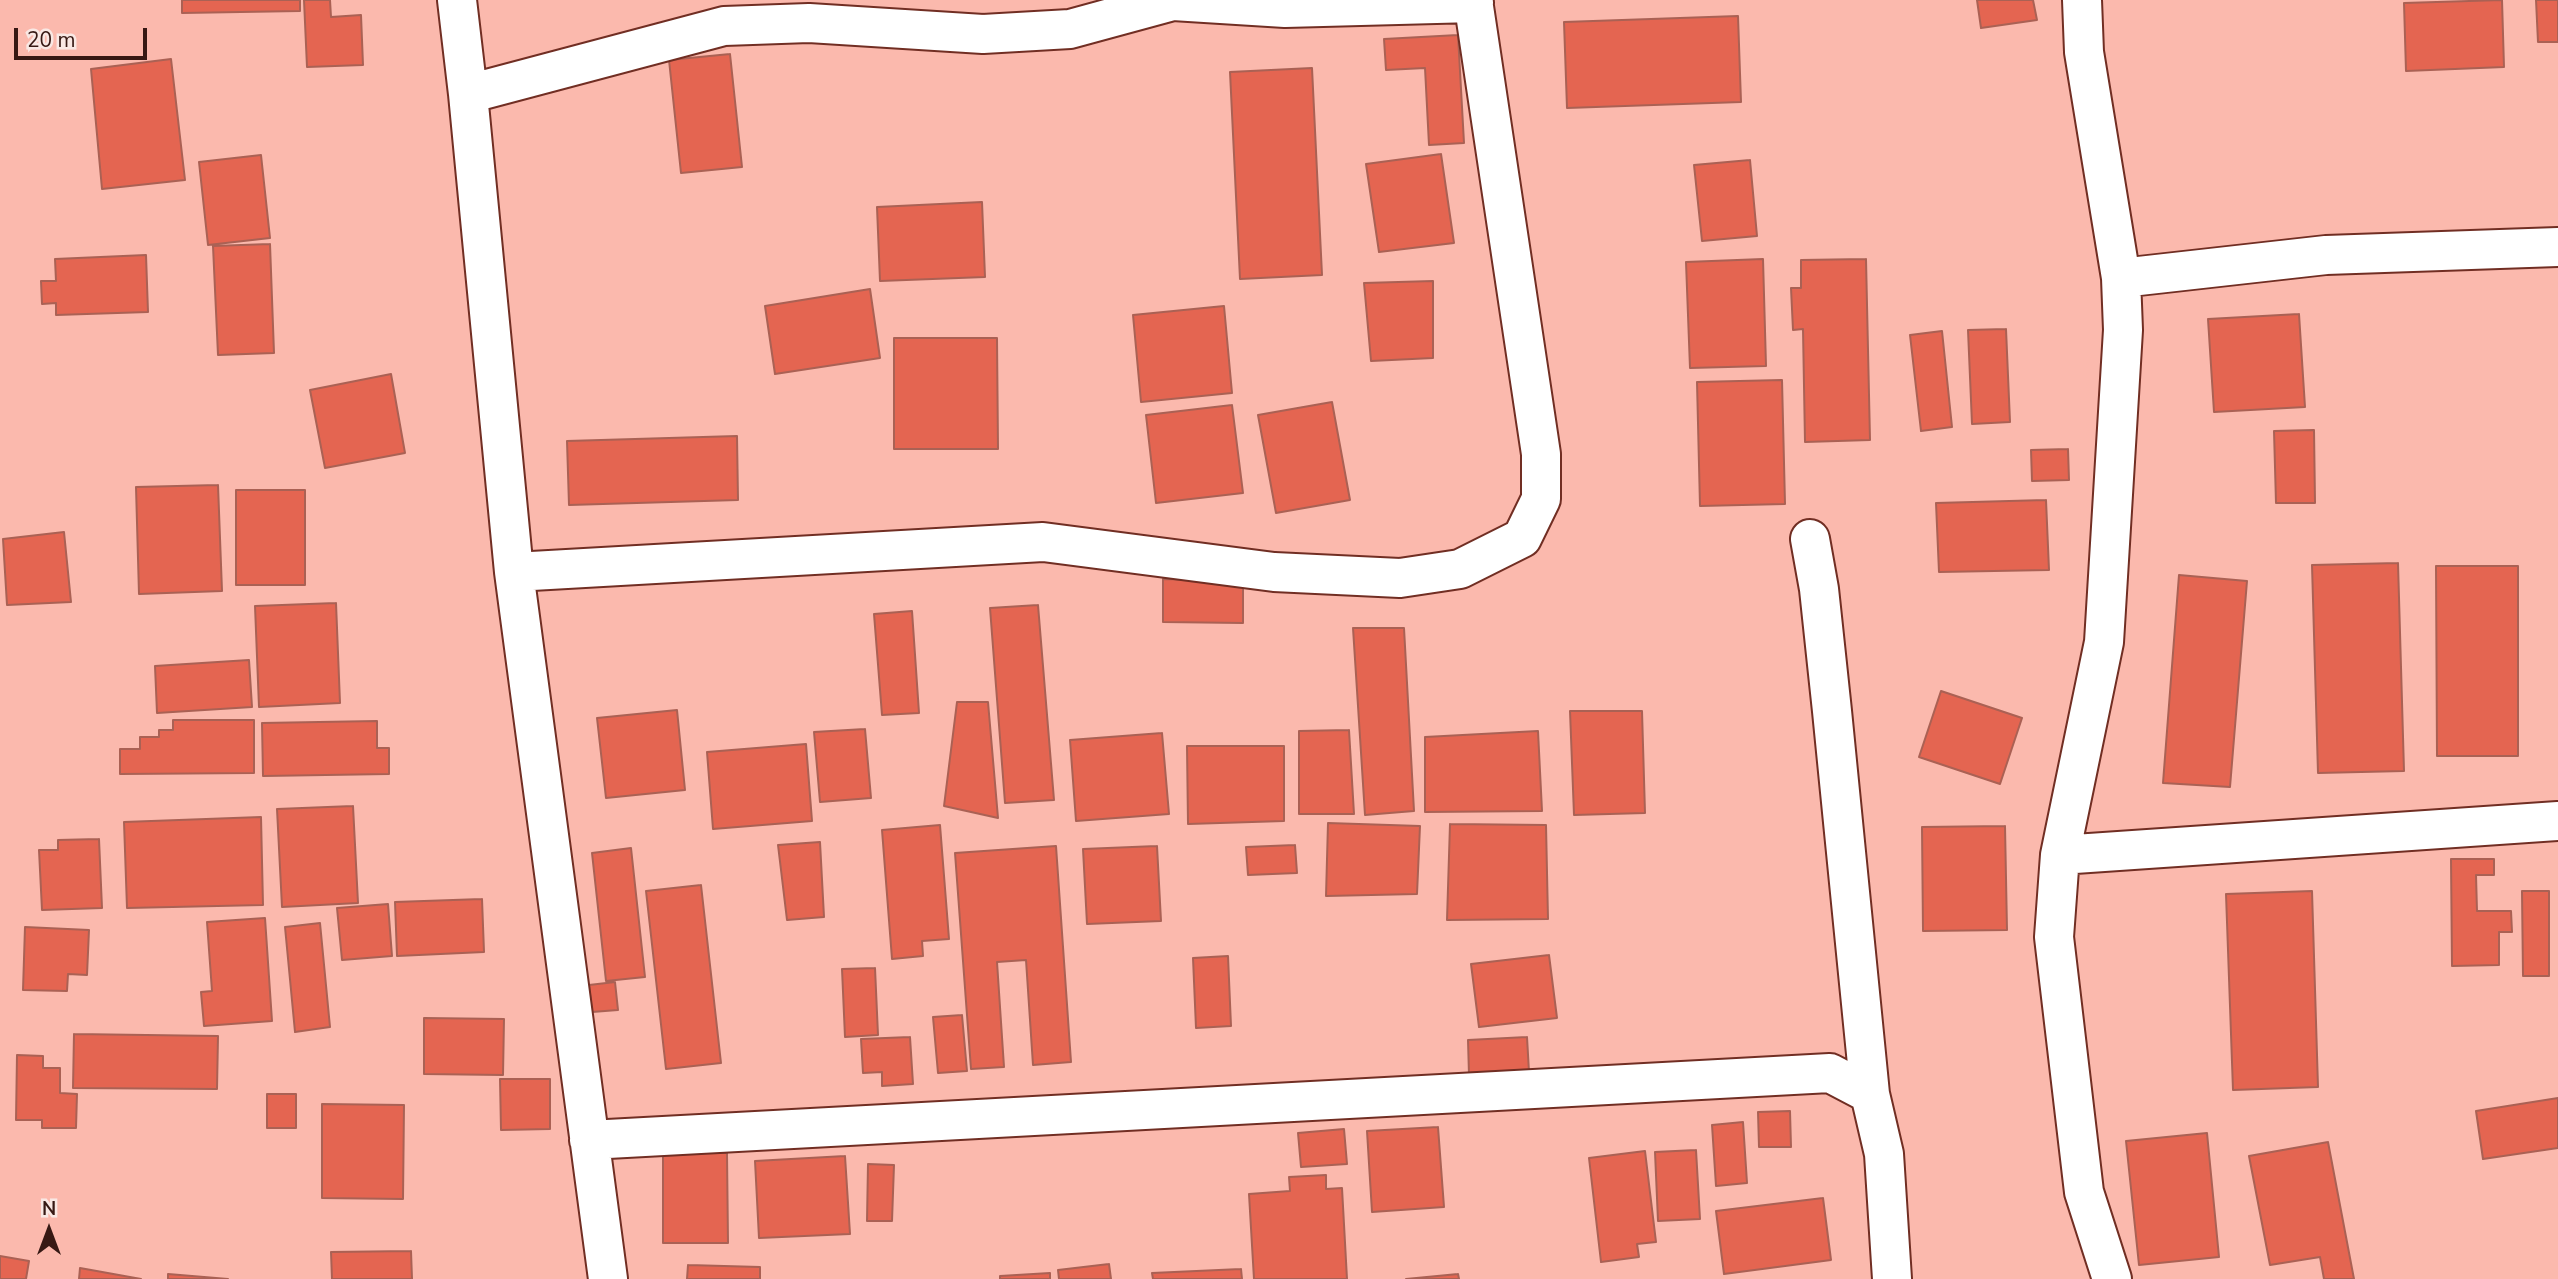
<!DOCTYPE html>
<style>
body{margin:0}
#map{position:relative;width:2558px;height:1279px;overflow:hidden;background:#fbb9ad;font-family:"Nunito Sans",sans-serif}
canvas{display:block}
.north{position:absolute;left:14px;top:1195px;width:70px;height:70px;-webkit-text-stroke:5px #f9e8e4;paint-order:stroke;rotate:0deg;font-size:19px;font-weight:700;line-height:28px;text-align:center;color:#371914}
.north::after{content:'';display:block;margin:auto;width:24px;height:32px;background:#371914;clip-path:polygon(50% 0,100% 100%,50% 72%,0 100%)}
.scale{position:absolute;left:14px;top:28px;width:133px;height:32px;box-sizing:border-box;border:4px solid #371914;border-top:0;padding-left:9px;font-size:21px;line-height:24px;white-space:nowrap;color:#371914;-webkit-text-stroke:5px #f9e8e4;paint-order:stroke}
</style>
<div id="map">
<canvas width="2558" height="1279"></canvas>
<div class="north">N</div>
<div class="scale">20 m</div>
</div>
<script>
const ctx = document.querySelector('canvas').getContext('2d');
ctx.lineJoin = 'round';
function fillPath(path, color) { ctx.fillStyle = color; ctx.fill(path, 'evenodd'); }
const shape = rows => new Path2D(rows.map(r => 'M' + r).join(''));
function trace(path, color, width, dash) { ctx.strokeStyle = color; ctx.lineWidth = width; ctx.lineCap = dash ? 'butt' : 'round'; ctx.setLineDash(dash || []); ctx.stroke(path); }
const building = shape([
 [182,0,300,0,300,11,182,13,182,0],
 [304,0,330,0,331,17,361,15,363,65,307,67,304,0],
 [1977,0,2033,0,2037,20,1981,28,1977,0],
 [2502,0,2504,67,2406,71,2404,3,2502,0],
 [2536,0,2558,0,2558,42,2538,42,2536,0],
 [1738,16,1741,102,1567,108,1564,22,1738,16],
 [1458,35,1464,143,1429,145,1425,68,1386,70,1384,39,1458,35],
 [730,54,742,167,681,173,669,60,730,54],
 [171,59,185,180,102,189,91,69,171,59],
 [1312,68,1322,275,1240,279,1230,72,1312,68],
 [1441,154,1454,243,1379,252,1366,164,1441,154],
 [261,155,270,238,208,245,199,162,261,155],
 [1750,160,1757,236,1702,241,1694,165,1750,160],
 [982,202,985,277,880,281,877,207,982,202],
 [270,244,274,353,218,355,213,246,270,244],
 [146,255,148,312,56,315,56,303,42,304,41,281,56,281,55,259,146,255],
 [1763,259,1766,366,1690,368,1686,262,1763,259],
 [1866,259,1870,440,1805,442,1803,329,1793,330,1791,288,1801,288,1801,260,1866,259],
 [1433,281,1433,358,1371,361,1364,283,1433,281],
 [870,289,880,358,775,374,765,306,870,289],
 [1224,306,1232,393,1141,402,1133,315,1224,306],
 [2299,314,2305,407,2214,412,2208,319,2299,314],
 [2006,329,2010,422,1972,424,1968,330,2006,329],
 [1942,331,1952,427,1921,431,1910,335,1942,331],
 [894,338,997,338,998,449,894,449,894,338],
 [391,374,405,453,325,468,310,390,391,374],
 [1782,380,1785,504,1700,506,1697,382,1782,380],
 [1332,402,1350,500,1276,513,1258,415,1332,402],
 [1232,405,1243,493,1156,503,1146,415,1232,405],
 [2314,430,2315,503,2276,503,2274,431,2314,430],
 [737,436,738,500,569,505,567,441,737,436],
 [2068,449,2069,480,2032,481,2031,450,2068,449],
 [218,485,222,591,139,594,136,487,218,485],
 [236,490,305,490,305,585,236,585,236,490],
 [2046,500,2049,570,1939,572,1936,503,2046,500],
 [64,532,71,602,7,605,3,539,64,532],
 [2398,563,2404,771,2318,773,2312,565,2398,563],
 [2436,566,2518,566,2518,756,2437,756,2436,566],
 [2179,575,2247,581,2230,787,2163,783,2179,575],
 [1163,579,1243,581,1243,623,1163,622,1163,579],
 [336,603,340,703,259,707,255,606,336,603],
 [1038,605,1054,800,1005,803,990,608,1038,605],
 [912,611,919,713,882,715,874,614,912,611],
 [1353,628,1404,628,1414,811,1365,815,1353,628],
 [249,660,252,707,157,713,155,666,249,660],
 [1941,691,2022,718,2000,784,1919,757,1941,691],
 [957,702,988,702,998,818,944,806,957,702],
 [677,710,685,790,606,798,597,718,677,710],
 [1570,711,1642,711,1645,813,1574,815,1570,711],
 [173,720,254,720,254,773,120,774,120,749,140,749,140,737,159,737,159,730,173,730,173,720],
 [377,721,377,748,389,748,389,774,263,776,262,723,377,721],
 [865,729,871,798,820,802,814,732,865,729],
 [1349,730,1354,814,1299,814,1299,731,1349,730],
 [1538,731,1542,811,1425,812,1425,737,1538,731],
 [1162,733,1169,814,1076,821,1070,740,1162,733],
 [806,744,812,821,713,829,707,752,806,744],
 [1187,746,1284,746,1284,821,1188,824,1187,746],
 [353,806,358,903,282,907,277,809,353,806],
 [261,817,263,905,127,908,124,822,261,817],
 [1328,823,1420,826,1417,894,1326,896,1328,823],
 [1450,824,1546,825,1548,919,1447,920,1450,824],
 [940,825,949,939,922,941,923,956,892,959,882,830,940,825],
 [2005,826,2007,930,1923,931,1922,827,2005,826],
 [99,839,102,908,42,910,39,850,58,850,58,840,99,839],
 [820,842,824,917,787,920,778,845,820,842],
 [1295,845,1297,873,1248,875,1246,847,1295,845],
 [1056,846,1071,1062,1033,1065,1026,960,997,962,1004,1067,971,1069,955,853,1056,846],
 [1157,846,1161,921,1087,924,1083,849,1157,846],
 [631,848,645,977,606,981,592,853,631,848],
 [2451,859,2494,859,2494,875,2476,875,2477,911,2511,911,2512,932,2499,932,2499,965,2452,966,2451,859],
 [701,885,721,1063,666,1069,646,891,701,885],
 [2312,891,2318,1087,2233,1090,2226,894,2312,891],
 [2522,891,2549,891,2549,976,2523,976,2522,891],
 [482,899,484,952,397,956,395,902,482,899],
 [388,904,392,956,342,960,337,908,388,904],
 [265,918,272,1021,204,1026,201,992,212,991,207,922,265,918],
 [320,923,330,1027,295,1032,285,927,320,923],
 [25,927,89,930,87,975,68,974,67,991,23,990,25,927],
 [1549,955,1557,1018,1479,1027,1471,964,1549,955],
 [1228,956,1231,1026,1196,1028,1193,958,1228,956],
 [875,968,878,1035,845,1037,842,969,875,968],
 [615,982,618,1010,592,1012,589,985,615,982],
 [962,1015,967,1071,938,1073,933,1017,962,1015],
 [424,1018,504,1019,503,1075,424,1074,424,1018],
 [74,1034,218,1036,217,1089,73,1088,74,1034],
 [910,1037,913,1084,882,1086,882,1072,863,1073,861,1039,910,1037],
 [1527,1037,1529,1072,1469,1075,1468,1040,1527,1037],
 [17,1055,43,1056,43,1068,60,1068,60,1093,77,1094,76,1128,42,1128,42,1120,16,1120,17,1055],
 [500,1079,550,1079,550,1129,501,1130,500,1079],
 [267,1094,296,1094,296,1128,267,1128,267,1094],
 [2558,1098,2558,1148,2483,1159,2476,1111,2558,1098],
 [322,1104,404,1105,403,1199,322,1198,322,1104],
 [1790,1111,1791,1147,1759,1147,1758,1112,1790,1111],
 [1743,1122,1747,1183,1716,1186,1712,1125,1743,1122],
 [1438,1127,1444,1207,1372,1212,1367,1131,1438,1127],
 [1344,1129,1347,1164,1301,1167,1298,1133,1344,1129],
 [2207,1133,2219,1257,2139,1265,2126,1141,2207,1133],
 [2328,1142,2354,1279,2324,1279,2320,1257,2270,1265,2249,1156,2328,1142],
 [1696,1150,1700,1219,1658,1221,1655,1152,1696,1150],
 [1645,1151,1656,1242,1637,1244,1639,1257,1601,1262,1589,1158,1645,1151],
 [663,1153,727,1153,728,1243,663,1243,663,1153],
 [845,1156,850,1234,759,1238,755,1161,845,1156],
 [868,1164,894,1165,892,1221,867,1221,868,1164],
 [1326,1175,1326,1189,1342,1188,1347,1279,1254,1279,1249,1194,1290,1191,1289,1177,1326,1175],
 [1823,1198,1831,1260,1724,1274,1716,1211,1823,1198],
 [411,1251,412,1279,332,1279,331,1252,411,1251],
 [0,1256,29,1261,26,1279,0,1279,0,1256],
 [1109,1264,1111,1279,1059,1279,1058,1270,1109,1264],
 [688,1265,760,1267,760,1279,687,1279,688,1265],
 [80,1268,141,1279,79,1279,80,1268],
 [1241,1269,1242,1279,1153,1279,1152,1273,1241,1269],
 [1050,1273,1050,1279,1000,1279,1000,1276,1050,1273],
 [168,1274,228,1279,168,1279,168,1274],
 [1458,1274,1459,1279,1406,1279,1458,1274]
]);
fillPath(building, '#e46551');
trace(building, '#aa6154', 2);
const minor = shape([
 [457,0,468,94],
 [2082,0,2084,52,2121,278,2123,330,2104,642,2060,855,2054,937,2084,1192,2112,1279],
 [2121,278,2326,255,2558,247],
 [1810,539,1819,589,1832,711,1870,1094],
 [514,572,1043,542,1274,572,1400,578,1460,569,1522,538,1541,499,1541,454,1473,0],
 [2060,855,2558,821],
 [589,1140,1830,1073,1870,1094,1884,1154,1892,1279],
 [608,1279,514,572,468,94,724,26,809,23,983,34,1070,29,1173,1,1285,8,1474,3]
]);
trace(minor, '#712e23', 42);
trace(minor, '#fff', 38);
</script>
